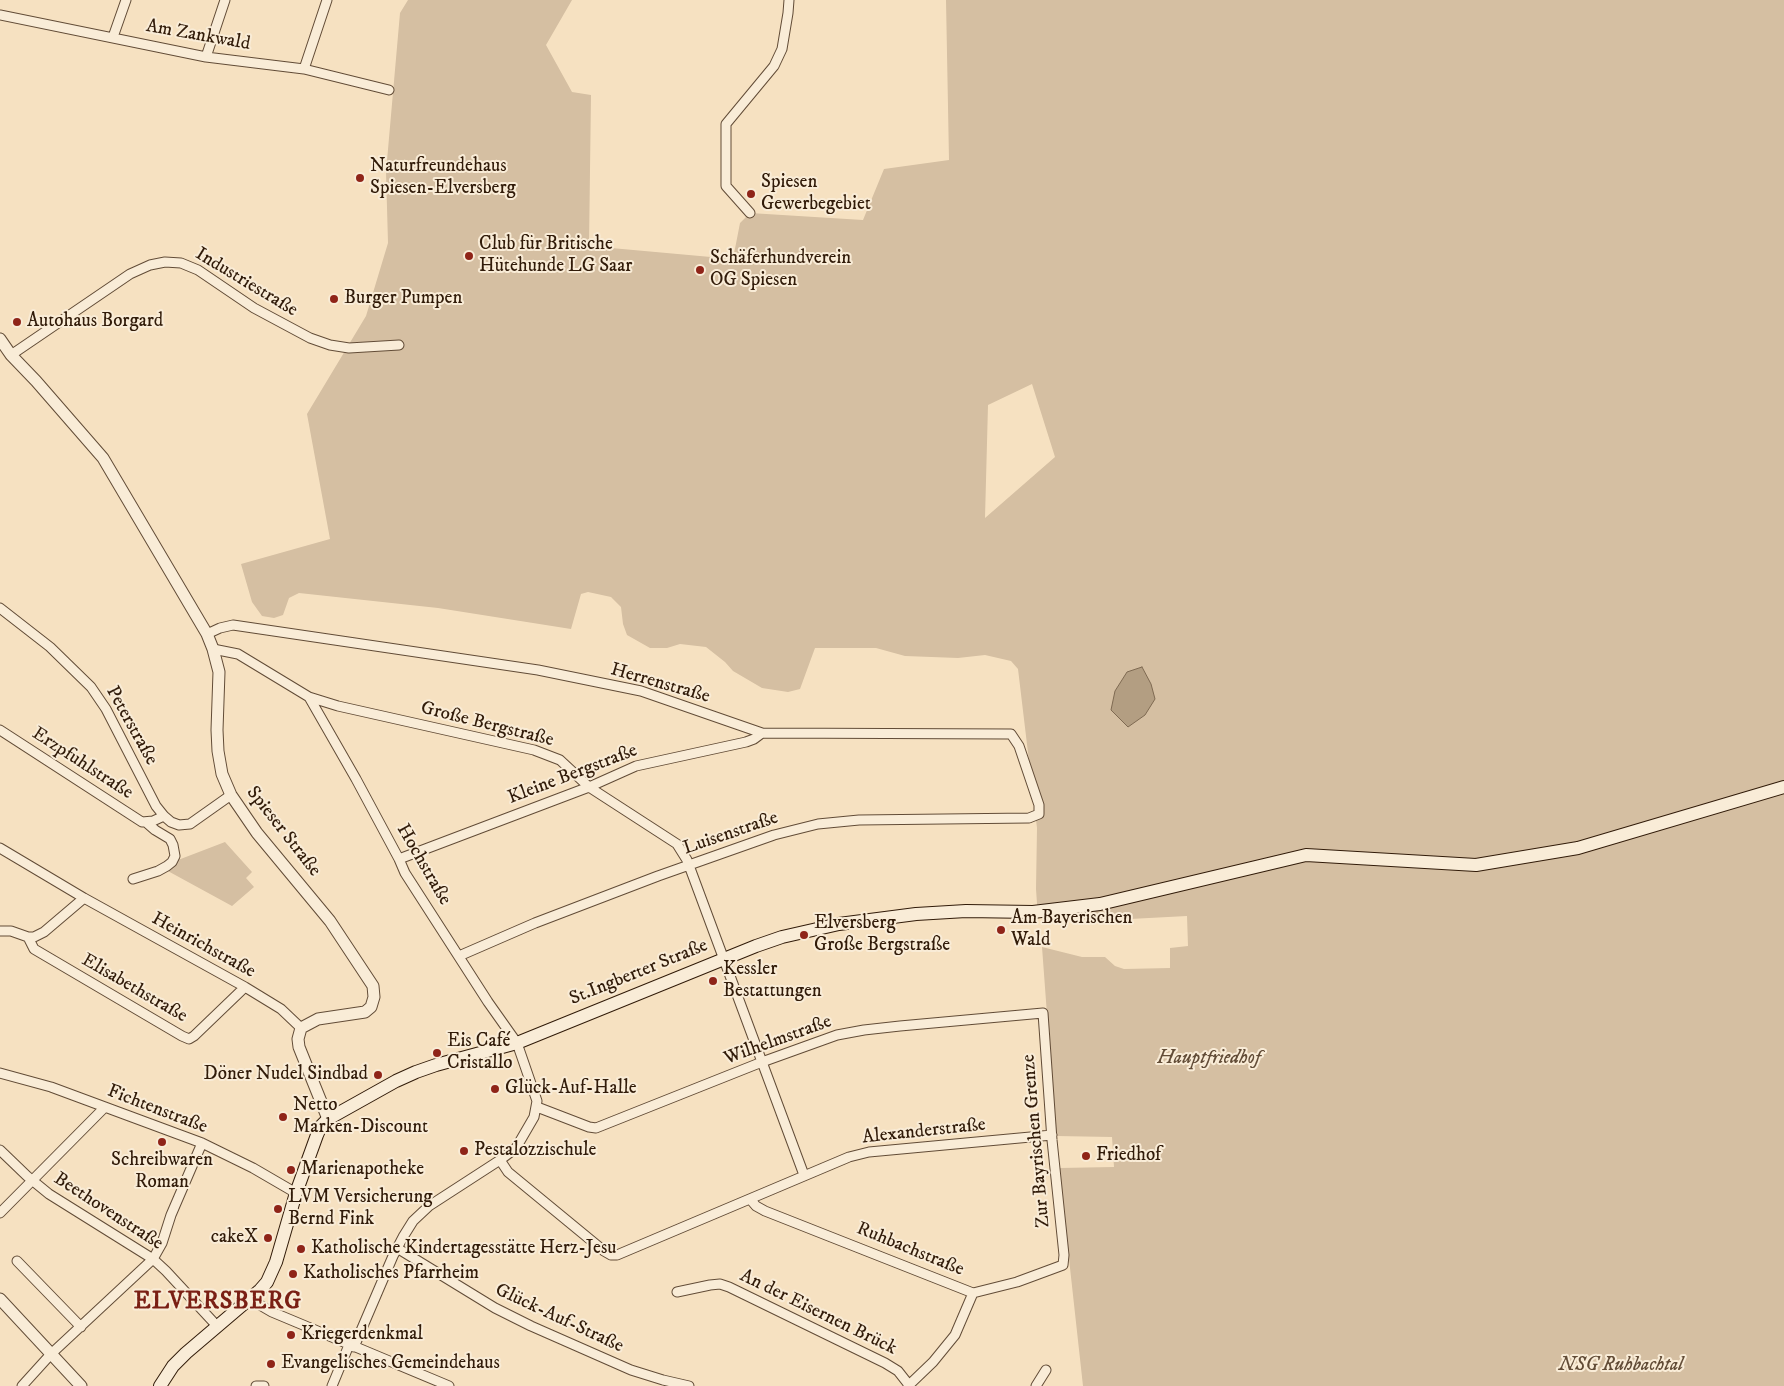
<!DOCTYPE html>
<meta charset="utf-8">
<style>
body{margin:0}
canvas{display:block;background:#f6e1c1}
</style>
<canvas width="1784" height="1386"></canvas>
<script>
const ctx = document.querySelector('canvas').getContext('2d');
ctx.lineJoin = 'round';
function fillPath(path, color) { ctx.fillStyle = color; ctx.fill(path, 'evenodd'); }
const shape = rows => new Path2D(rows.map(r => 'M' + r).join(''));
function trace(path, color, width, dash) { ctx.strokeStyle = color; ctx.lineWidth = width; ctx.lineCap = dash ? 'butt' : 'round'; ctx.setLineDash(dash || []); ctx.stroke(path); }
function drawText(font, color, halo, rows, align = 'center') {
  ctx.font = font + ' "IM FELL DW Pica",serif'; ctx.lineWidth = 4; ctx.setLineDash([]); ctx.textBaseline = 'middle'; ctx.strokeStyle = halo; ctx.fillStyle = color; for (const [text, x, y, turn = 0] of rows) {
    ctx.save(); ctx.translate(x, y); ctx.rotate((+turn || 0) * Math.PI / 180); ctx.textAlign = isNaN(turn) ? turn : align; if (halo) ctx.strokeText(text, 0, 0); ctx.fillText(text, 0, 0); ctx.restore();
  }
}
fillPath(shape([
 [408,0,572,0,546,45,572,92,591,95,589,246,733,259,740,223,750,213,863,220,884,169,949,160,946,0,1784,0,1784,1386,1083,1386,1059,1168,1114,1167,1112,1137,1056,1136,1042,947,1082,957,1105,957,1115,966,1124,969,1170,968,1170,948,1188,946,1187,916,1111,920,1038,918,1036,889,1037,828,1018,669,1011,661,985,655,958,658,905,656,876,648,815,648,800,689,788,692,762,688,733,671,725,662,706,647,680,644,667,648,650,648,627,635,623,624,621,607,611,597,588,592,581,594,571,629,438,608,299,593,289,598,283,615,274,618,262,616,252,602,241,564,330,539,307,414,366,316,388,243,386,172,400,13],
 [1032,384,1055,457,985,518,988,405],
 [225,842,252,872,246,878,254,887,232,906,166,870,175,864,178,860]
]), '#d5bfa2');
const water = shape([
 [1142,667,1151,684,1155,699,1145,715,1128,727,1111,710,1115,691,1127,672,1142,667]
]);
fillPath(water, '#b39e82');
trace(water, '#7f6a52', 1);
const minor = shape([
 [0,15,206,57,304,69,389,90],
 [113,37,126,0],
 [206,57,225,0],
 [304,69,327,0],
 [750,213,726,186,726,124,774,66,782,49,788,13,789,0],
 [11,355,130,274,150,265,165,262,181,263,198,270,254,308,310,338,330,345,349,348,399,345],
 [0,608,50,647,91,687,106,709,156,806,164,816,171,822,179,825,190,824,231,795],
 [207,634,220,628,233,625,538,670,641,691,762,733,1011,734,1019,746,1039,805,1039,814,1029,818,859,820,818,824,774,835,658,876,535,923,459,956],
 [213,649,238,654,309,697,338,706,534,750,560,760,589,787,677,844,687,860,804,1175],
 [309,697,356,779,399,859,405,873,488,1002,517,1043,537,1101,534,1117,516,1148,500,1160,429,1206,413,1221,403,1237,393,1256,354,1347],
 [0,730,142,822,153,821,164,816],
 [0,848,84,898,245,987,281,1009,301,1028],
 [399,859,589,787,636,766,746,742,754,739,762,733],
 [133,879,158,871,167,866,172,862,175,856,173,845,170,839,155,830,147,823],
 [0,931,11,931,28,937,34,937,44,932,84,898],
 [28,937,34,949,182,1036,189,1039,194,1036,245,987],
 [0,1073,51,1087,202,1143,253,1168,296,1193],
 [537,1107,589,1127,596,1128,762,1062,837,1035,864,1030,900,1026,1043,1013,1052,1140,1064,1255,1063,1265,1017,1282,973,1293,765,1211,756,1206,750,1199],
 [0,1150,27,1176,49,1194,153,1259,166,1271,217,1326],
 [500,1160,508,1172,604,1251,611,1255,617,1255,849,1157,869,1152,1052,1135],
 [0,1213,105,1107],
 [397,1248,495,1308,531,1326,631,1370,663,1380,689,1386],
 [17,1261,81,1327],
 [677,1292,710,1285,720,1284,729,1287,885,1363,898,1371,909,1385],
 [252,1296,260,1305,272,1312,449,1386],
 [22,1386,51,1354,153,1259,162,1243,171,1215,202,1143],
 [256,1386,264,1386],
 [332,1386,349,1345],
 [908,1386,933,1362,955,1335,973,1293],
 [1036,1386,1046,1370]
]);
const tertiary = shape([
 [0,339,11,355,36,381,103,458,207,634,213,649,219,672,217,730,218,751,222,774,231,795,257,833,330,921,373,986,374,997,371,1007,365,1012,318,1019,301,1028,298,1039,299,1047,328,1119],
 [0,1299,81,1386]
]);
const secondary = shape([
 [160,1386,173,1366,186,1353,260,1290,267,1282,276,1262,296,1193,317,1135,321,1126,328,1119,396,1081,416,1072,436,1065,517,1043,756,946,782,937,839,924,916,914,966,911,1033,912,1100,904,1306,855,1476,865,1578,848,1784,787]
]);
trace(minor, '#624c37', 11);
trace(tertiary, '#624c37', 13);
trace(secondary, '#311b09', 14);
trace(minor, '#f9ecd7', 9);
trace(tertiary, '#f9ecd7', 11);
trace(secondary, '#f9ecd7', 12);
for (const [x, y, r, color] of [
 [360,178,5,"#8f2418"],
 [751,194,5,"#8f2418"],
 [469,256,5,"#8f2418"],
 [700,270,5,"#8f2418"],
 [334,299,5,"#8f2418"],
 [17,322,5,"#8f2418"],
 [1001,930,5,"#8f2418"],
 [804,935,5,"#8f2418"],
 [713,981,5,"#8f2418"],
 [437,1053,5,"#8f2418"],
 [378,1075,5,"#8f2418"],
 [495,1089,5,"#8f2418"],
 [283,1117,5,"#8f2418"],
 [162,1142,5,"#8f2418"],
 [464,1151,5,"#8f2418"],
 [1086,1156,5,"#8f2418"],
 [291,1170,5,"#8f2418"],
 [278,1209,5,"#8f2418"],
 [268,1238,5,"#8f2418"],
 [301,1249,5,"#8f2418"],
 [293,1274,5,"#8f2418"],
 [291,1335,5,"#8f2418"],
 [271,1364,5,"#8f2418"]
]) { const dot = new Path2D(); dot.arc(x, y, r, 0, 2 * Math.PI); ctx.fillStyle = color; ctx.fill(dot); trace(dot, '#f9ecd7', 2); }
drawText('19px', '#311b09', '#f9ecd7', [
 ["Am Zankwald",198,36,10],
 ["Industriestraße",246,283,31],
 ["Herrenstraße",660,684,16],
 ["Große Bergstraße",487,725,14],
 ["Peterstraße",131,726,61],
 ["Erzpfuhlstraße",82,764,33],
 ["Kleine Bergstraße",573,775,-21],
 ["Spieser Straße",283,832,52],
 ["Luisenstraße",731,834,-19],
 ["Hochstraße",423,865,60],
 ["Heinrichstraße",203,946,29],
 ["St.Ingberter Straße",639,973,-22],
 ["Elisabethstraße",134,989,30],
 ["Wilhelmstraße",778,1041,-20],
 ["Fichtenstraße",157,1110,21],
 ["Alexanderstraße",924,1132,-6],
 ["Zur Bayrischen Grenze",1037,1141,-95],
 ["Beethovenstraße",108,1212,33],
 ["Ruhbachstraße",910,1250,22],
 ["An der Eisernen Brück",818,1313,26],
 ["Glück-Auf-Straße",559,1319,25]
]);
drawText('19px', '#311b09', '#f9ecd7', [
 ["Naturfreundehaus",370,167],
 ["Spiesen-Elversberg",370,189],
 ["Spiesen",761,183],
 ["Gewerbegebiet",761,205],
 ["Club für Britische",479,245],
 ["Hütehunde LG Saar",479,267],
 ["Schäferhundverein",710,259],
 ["OG Spiesen",710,281],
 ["Burger Pumpen",344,299],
 ["Autohaus Borgard",27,322],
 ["Am Bayerischen",1011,919],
 ["Wald",1011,941],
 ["Elversberg",814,924],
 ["Große Bergstraße",814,946],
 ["Kessler",723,970],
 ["Bestattungen",723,992],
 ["Eis Café",447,1042],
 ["Cristallo",447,1064],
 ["Döner Nudel Sindbad",368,1075,"right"],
 ["Glück-Auf-Halle",505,1089],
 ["Netto",293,1106],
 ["Marken-Discount",293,1128],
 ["Pestalozzischule",474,1151],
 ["Friedhof",1096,1156],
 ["Schreibwaren",162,1161,"center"],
 ["Roman",162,1183,"center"],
 ["Marienapotheke",301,1170],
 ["LVM Versicherung",288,1198],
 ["Bernd Fink",288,1220],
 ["cakeX",258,1238,"right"],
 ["Katholische Kindertagesstätte Herz-Jesu",311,1249],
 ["Katholisches Pfarrheim",303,1274],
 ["Kriegerdenkmal",301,1335],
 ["Evangelisches Gemeindehaus",281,1364]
], 'left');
drawText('italic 19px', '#624c37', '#f9ecd7', [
 ["Hauptfriedhof",1209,1059],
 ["NSG Ruhbachtal",1621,1366]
]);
ctx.letterSpacing = '1px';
drawText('bold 24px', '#7a1f14', '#f9ecd7', [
 ["ELVERSBERG",218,1303]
]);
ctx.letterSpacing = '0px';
</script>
